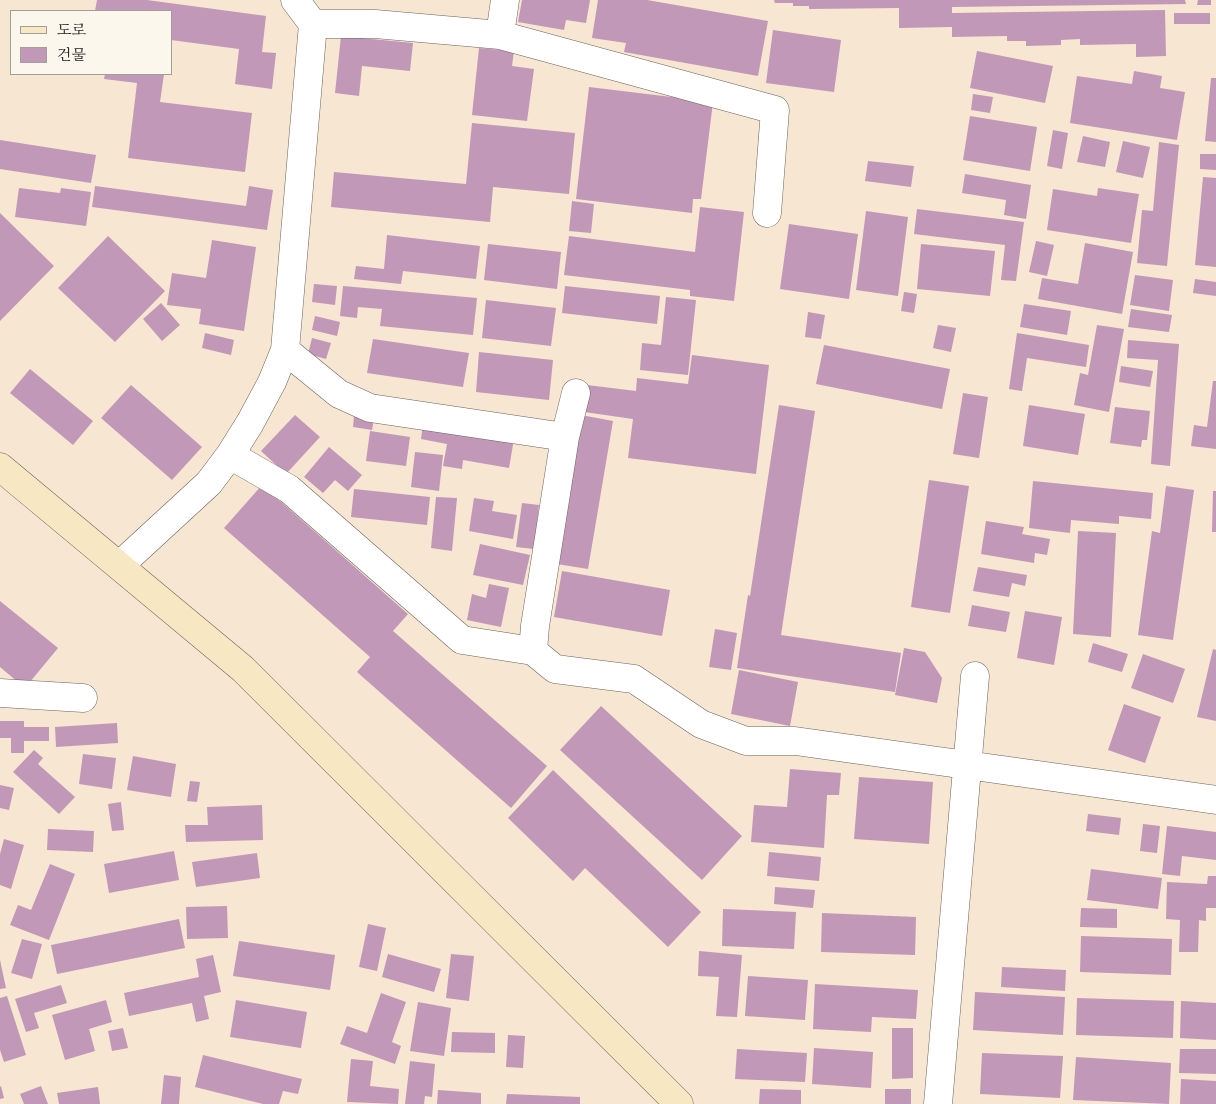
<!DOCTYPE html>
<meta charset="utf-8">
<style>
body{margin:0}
#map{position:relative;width:1216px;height:1104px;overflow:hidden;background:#f7e6d1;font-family:"Sorts Mill Goudy","Noto Serif KR",serif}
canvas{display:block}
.legend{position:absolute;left:10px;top:10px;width:162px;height:65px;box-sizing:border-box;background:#fbf7ec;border:1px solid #a29f99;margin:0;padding:6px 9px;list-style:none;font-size:15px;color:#1c1c1c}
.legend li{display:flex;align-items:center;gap:10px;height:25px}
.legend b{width:25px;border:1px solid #a29f99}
</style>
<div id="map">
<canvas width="1216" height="1104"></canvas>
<ul class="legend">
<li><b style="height:6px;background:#f7e8c3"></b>도로</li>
<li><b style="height:14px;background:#c198b7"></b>건물</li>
</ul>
</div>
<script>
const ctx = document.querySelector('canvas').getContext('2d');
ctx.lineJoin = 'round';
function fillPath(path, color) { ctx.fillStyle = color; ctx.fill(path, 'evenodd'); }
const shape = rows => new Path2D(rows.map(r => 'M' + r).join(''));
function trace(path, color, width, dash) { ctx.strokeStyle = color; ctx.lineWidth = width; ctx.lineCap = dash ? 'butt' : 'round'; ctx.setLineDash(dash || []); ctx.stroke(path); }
fillPath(shape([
 [97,0,147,0,266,16,262,52,276,53,272,89,235,84,239,49,171,40,171,11,95,11],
 [522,0,590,0,586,23,566,20,564,30,518,22],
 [598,0,647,0,768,21,758,76,624,52,626,43,592,38],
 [774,0,1185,0,1186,4,952,7,952,13,1165,10,1166,56,1136,57,1136,44,1080,45,1080,39,1061,40,1061,45,1026,46,1026,41,1007,41,1007,36,952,37,952,27,899,28,899,8,809,9,809,6,793,6,793,3,775,3],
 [1198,0,1211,0,1211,5,1197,5],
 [1174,13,1210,13,1210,24,1174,24],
 [773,30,841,40,834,92,766,83],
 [341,36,413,43,410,71,362,66,359,96,335,93],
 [479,48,514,51,512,66,534,69,527,121,472,115],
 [977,51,1053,66,1045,103,970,88],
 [1134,71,1162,76,1160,88,1185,92,1177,140,1070,123,1077,76,1132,84],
 [105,74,164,74,160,102,252,113,245,172,128,158,137,83,104,79],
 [1211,78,1216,78,1216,142,1205,141],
 [589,87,713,102,701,199,693,199,692,213,576,199],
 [973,94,993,97,990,113,971,110],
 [970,116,1037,127,1030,171,963,160],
 [472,123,575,133,569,194,493,187,490,222,331,207,334,172,466,184],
 [1053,130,1068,133,1062,169,1047,166],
 [1083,136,1110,142,1105,167,1077,162],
 [0,140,96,155,91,183,0,169],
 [1123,141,1150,147,1143,178,1116,172],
 [1159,142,1179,145,1167,266,1137,263,1142,210,1153,211],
 [1200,154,1216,154,1216,170,1200,169],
 [868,161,914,166,911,187,865,181],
 [965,174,1031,185,1026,219,1004,215,1006,200,962,193],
 [1203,177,1216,178,1216,267,1195,265],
 [95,186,246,206,249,186,273,190,267,230,92,207],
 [19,188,60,193,61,188,91,192,86,226,15,217],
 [1098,188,1139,194,1131,243,1047,230,1053,189,1097,196],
 [572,201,594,204,591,233,569,231],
 [700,207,744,212,734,301,690,296,690,290,564,275,569,236,695,252],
 [917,209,1024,222,1016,281,1001,280,1005,245,914,234],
 [866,211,908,217,898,296,856,290],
 [0,213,54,266,0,321],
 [789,224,858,234,849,299,780,289],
 [387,235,480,246,476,279,403,271,401,284,354,279,356,266,384,269],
 [108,236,165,291,115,342,58,288],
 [212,240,256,247,244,331,199,324,201,309,167,305,172,273,206,278],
 [1036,241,1054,245,1047,276,1029,272],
 [1085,243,1133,252,1122,314,1038,299,1042,278,1078,284],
 [488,244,561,252,557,289,484,280],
 [921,244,995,251,990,296,917,289],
 [1135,275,1173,280,1169,311,1130,305],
 [1195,279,1216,282,1216,296,1193,293],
 [314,284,337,286,335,305,312,302],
 [343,286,477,298,473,335,380,326,382,309,358,307,357,318,340,316],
 [565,286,660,296,657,324,562,313],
 [904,292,917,294,914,313,901,311],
 [666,297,696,300,688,375,640,370,642,343,661,345],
 [486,300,556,308,551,346,482,338],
 [161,303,180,325,162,341,143,319],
 [1024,304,1071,311,1067,335,1020,327],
 [1131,309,1172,315,1169,332,1128,327],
 [808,312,825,315,821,339,805,337],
 [315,316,340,322,337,336,312,330],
 [938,325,956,328,951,352,933,348],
 [1097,325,1124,329,1109,412,1074,405,1080,373,1088,375],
 [205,333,234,340,231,355,202,348],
 [1017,333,1089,345,1086,367,1027,358,1022,391,1009,389],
 [312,338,331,343,326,359,308,354],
 [373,339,469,353,463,387,367,373],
 [1128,340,1179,344,1170,466,1151,464,1158,360,1127,358],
 [824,345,950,369,942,409,816,384],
 [479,352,553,360,549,400,476,392],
 [692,355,769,365,756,474,628,458,633,419,584,412,587,385,636,391,637,378,688,384],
 [1121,366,1153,371,1150,387,1119,382],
 [30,369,93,421,73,445,10,393],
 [1213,381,1216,381,1216,449,1191,446,1194,425,1207,427],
 [131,385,202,447,172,480,101,418],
 [963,393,988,397,979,458,953,454],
 [779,405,815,411,781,635,901,653,895,692,737,668,748,595,750,596],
 [1029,405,1085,414,1078,455,1023,446],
 [1115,407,1150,411,1147,440,1142,440,1141,447,1110,443],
 [295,415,320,437,286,474,261,451],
 [581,415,613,421,588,569,557,564],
 [354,416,374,419,372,430,353,427],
 [423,423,514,439,509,468,463,460,462,469,443,466,447,444,421,439],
 [370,431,410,437,406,466,366,461],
 [329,447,362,475,348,491,335,480,323,493,304,477],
 [415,452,443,455,439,491,411,487],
 [929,480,969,486,950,613,911,607],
 [1033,481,1153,493,1151,519,1119,516,1119,524,1071,520,1070,533,1029,528],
 [262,485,408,614,393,631,547,766,511,808,357,672,370,657,224,528],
 [1166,486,1194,490,1173,640,1138,635,1152,531,1160,533],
 [354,489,430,497,427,525,351,517],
 [1213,491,1216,491,1216,532,1212,532],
 [436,497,457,498,452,551,431,548],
 [474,498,494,501,492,511,517,515,513,539,469,531],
 [522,503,539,505,534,549,516,547],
 [986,521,1024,527,1022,534,1050,539,1047,555,1035,553,1034,563,981,554],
 [1078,531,1116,533,1111,637,1073,634],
 [480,544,530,555,523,585,473,575],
 [978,567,1027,575,1025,586,1012,583,1009,597,973,591],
 [562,571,670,590,662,636,554,617],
 [489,584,509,588,501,627,467,620,472,594,486,598],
 [0,601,58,648,25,688,0,667],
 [972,605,1010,612,1006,632,968,626],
 [1025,611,1062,617,1054,665,1017,658],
 [715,629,737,633,731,670,709,667],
 [1093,643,1128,654,1122,672,1088,662],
 [904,648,925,652,942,678,937,703,895,695],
 [1213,649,1216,650,1216,721,1197,717],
 [1143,654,1185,669,1173,703,1131,688],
 [739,670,798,682,790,726,731,714],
 [1124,704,1161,717,1145,763,1108,750],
 [601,706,742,836,702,880,560,750],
 [0,721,24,721,24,727,49,727,49,741,24,741,24,753,11,753,11,738,0,738],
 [117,723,118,743,56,747,55,727],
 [34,750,43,758,38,764,75,797,59,814,13,772],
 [83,754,116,758,112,789,79,784],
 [133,756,176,764,171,797,127,790],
 [790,769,841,773,839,795,827,795,824,848,751,842,754,805,787,807],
 [553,770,701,912,668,947,585,868,573,881,508,818],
 [859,777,933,782,929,844,854,839],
 [190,781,200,782,197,802,187,801],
 [0,785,14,788,9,810,0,808],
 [121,802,124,830,112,831,108,804],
 [262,805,263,840,186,842,185,825,208,825,207,807],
 [1088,814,1121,818,1119,835,1086,831],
 [1143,824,1160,826,1157,853,1140,851],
 [1167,826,1216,832,1216,860,1182,856,1180,876,1162,874],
 [48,829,94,831,93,852,47,850],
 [4,839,24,845,11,889,0,885,0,854],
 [174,851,179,880,109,893,104,864],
 [769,852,821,857,819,881,767,876],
 [257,853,260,878,196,887,192,862],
 [50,864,75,874,49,940,10,925,18,905,31,910],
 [1091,869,1162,878,1158,909,1087,900],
 [1208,876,1216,876,1216,908,1206,908,1206,921,1199,920,1198,952,1179,952,1180,920,1166,919,1167,882,1207,884],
 [775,887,815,890,813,908,774,904],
 [227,906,228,938,187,939,186,907],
 [1081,908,1117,909,1117,928,1080,927],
 [723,909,796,912,794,949,722,946],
 [822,913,916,917,915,955,821,952],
 [179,919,185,948,57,974,51,945],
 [368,924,386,928,377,971,359,967],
 [1081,936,1172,939,1171,975,1080,972],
 [22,939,42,944,32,979,11,973],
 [239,941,335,955,330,990,233,976],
 [699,951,742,955,737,1017,716,1016,719,977,698,976],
 [388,954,441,969,434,992,382,977],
 [451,954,474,956,469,1001,446,998],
 [213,955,221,992,204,996,209,1019,196,1022,192,1003,129,1016,124,993,199,977,196,959],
 [0,960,6,988,0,989],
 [1002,967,1066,970,1065,991,1001,987],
 [748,976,808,980,805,1020,745,1016],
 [815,984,918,990,916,1019,872,1017,871,1032,813,1029],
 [61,985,67,1003,34,1013,39,1028,26,1032,15,999],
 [975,992,1065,997,1063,1035,973,1030],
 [381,993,406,1002,392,1042,401,1046,395,1064,340,1044,347,1026,367,1033],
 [7,996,26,1055,4,1062,0,1050,0,998],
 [1077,998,1174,1001,1173,1038,1076,1035],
 [106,1000,112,1022,89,1029,95,1051,65,1060,52,1015],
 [236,1000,307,1012,301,1048,230,1037],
 [1181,1001,1216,1003,1216,1040,1180,1038],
 [418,1002,451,1008,444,1056,410,1051],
 [123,1028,128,1048,112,1051,108,1031],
 [892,1028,913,1028,913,1078,892,1079],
 [452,1032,495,1033,495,1053,451,1052],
 [508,1035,525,1036,523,1068,506,1067],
 [814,1048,873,1052,871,1088,812,1084],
 [737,1049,807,1053,805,1082,735,1079],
 [1180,1049,1216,1049,1216,1074,1179,1073],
 [982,1053,1063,1056,1060,1098,980,1094],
 [203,1055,302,1079,298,1094,283,1091,279,1104,263,1104,195,1087],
 [1076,1057,1171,1063,1169,1104,1073,1100],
 [351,1059,373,1061,370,1086,399,1089,398,1104,347,1102],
 [410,1061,435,1064,432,1097,425,1096,424,1104,405,1104],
 [164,1075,181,1077,179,1104,161,1104],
 [1181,1079,1216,1081,1216,1104,1180,1104],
 [1,1086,4,1098,0,1099,0,1087],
 [41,1086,48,1104,24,1104,20,1094],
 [98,1087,100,1104,59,1104,57,1093],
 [760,1089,801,1090,801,1104,759,1104],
 [885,1089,911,1089,911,1104,885,1104],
 [438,1090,481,1093,481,1104,437,1104],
 [507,1094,580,1097,580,1104,506,1104]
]), '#c198b7');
const minor = shape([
 [295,0,313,24],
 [500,35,505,0],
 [285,350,339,394,370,408,565,437],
 [576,393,565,437,535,626,533,651,555,669,634,679,701,724,746,741,795,741,1216,800],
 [230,455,289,489,462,640,533,651],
 [120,565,209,483,230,455,250,423,272,382,285,350,313,24,375,24,500,35,775,110,767,213],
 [0,693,83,698],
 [938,1104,975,676]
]);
const secondary = shape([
 [0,467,243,669,679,1104]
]);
trace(minor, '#69635b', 29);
trace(secondary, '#69635b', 29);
trace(minor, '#fff', 28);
trace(secondary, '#f7e8c3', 28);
</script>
